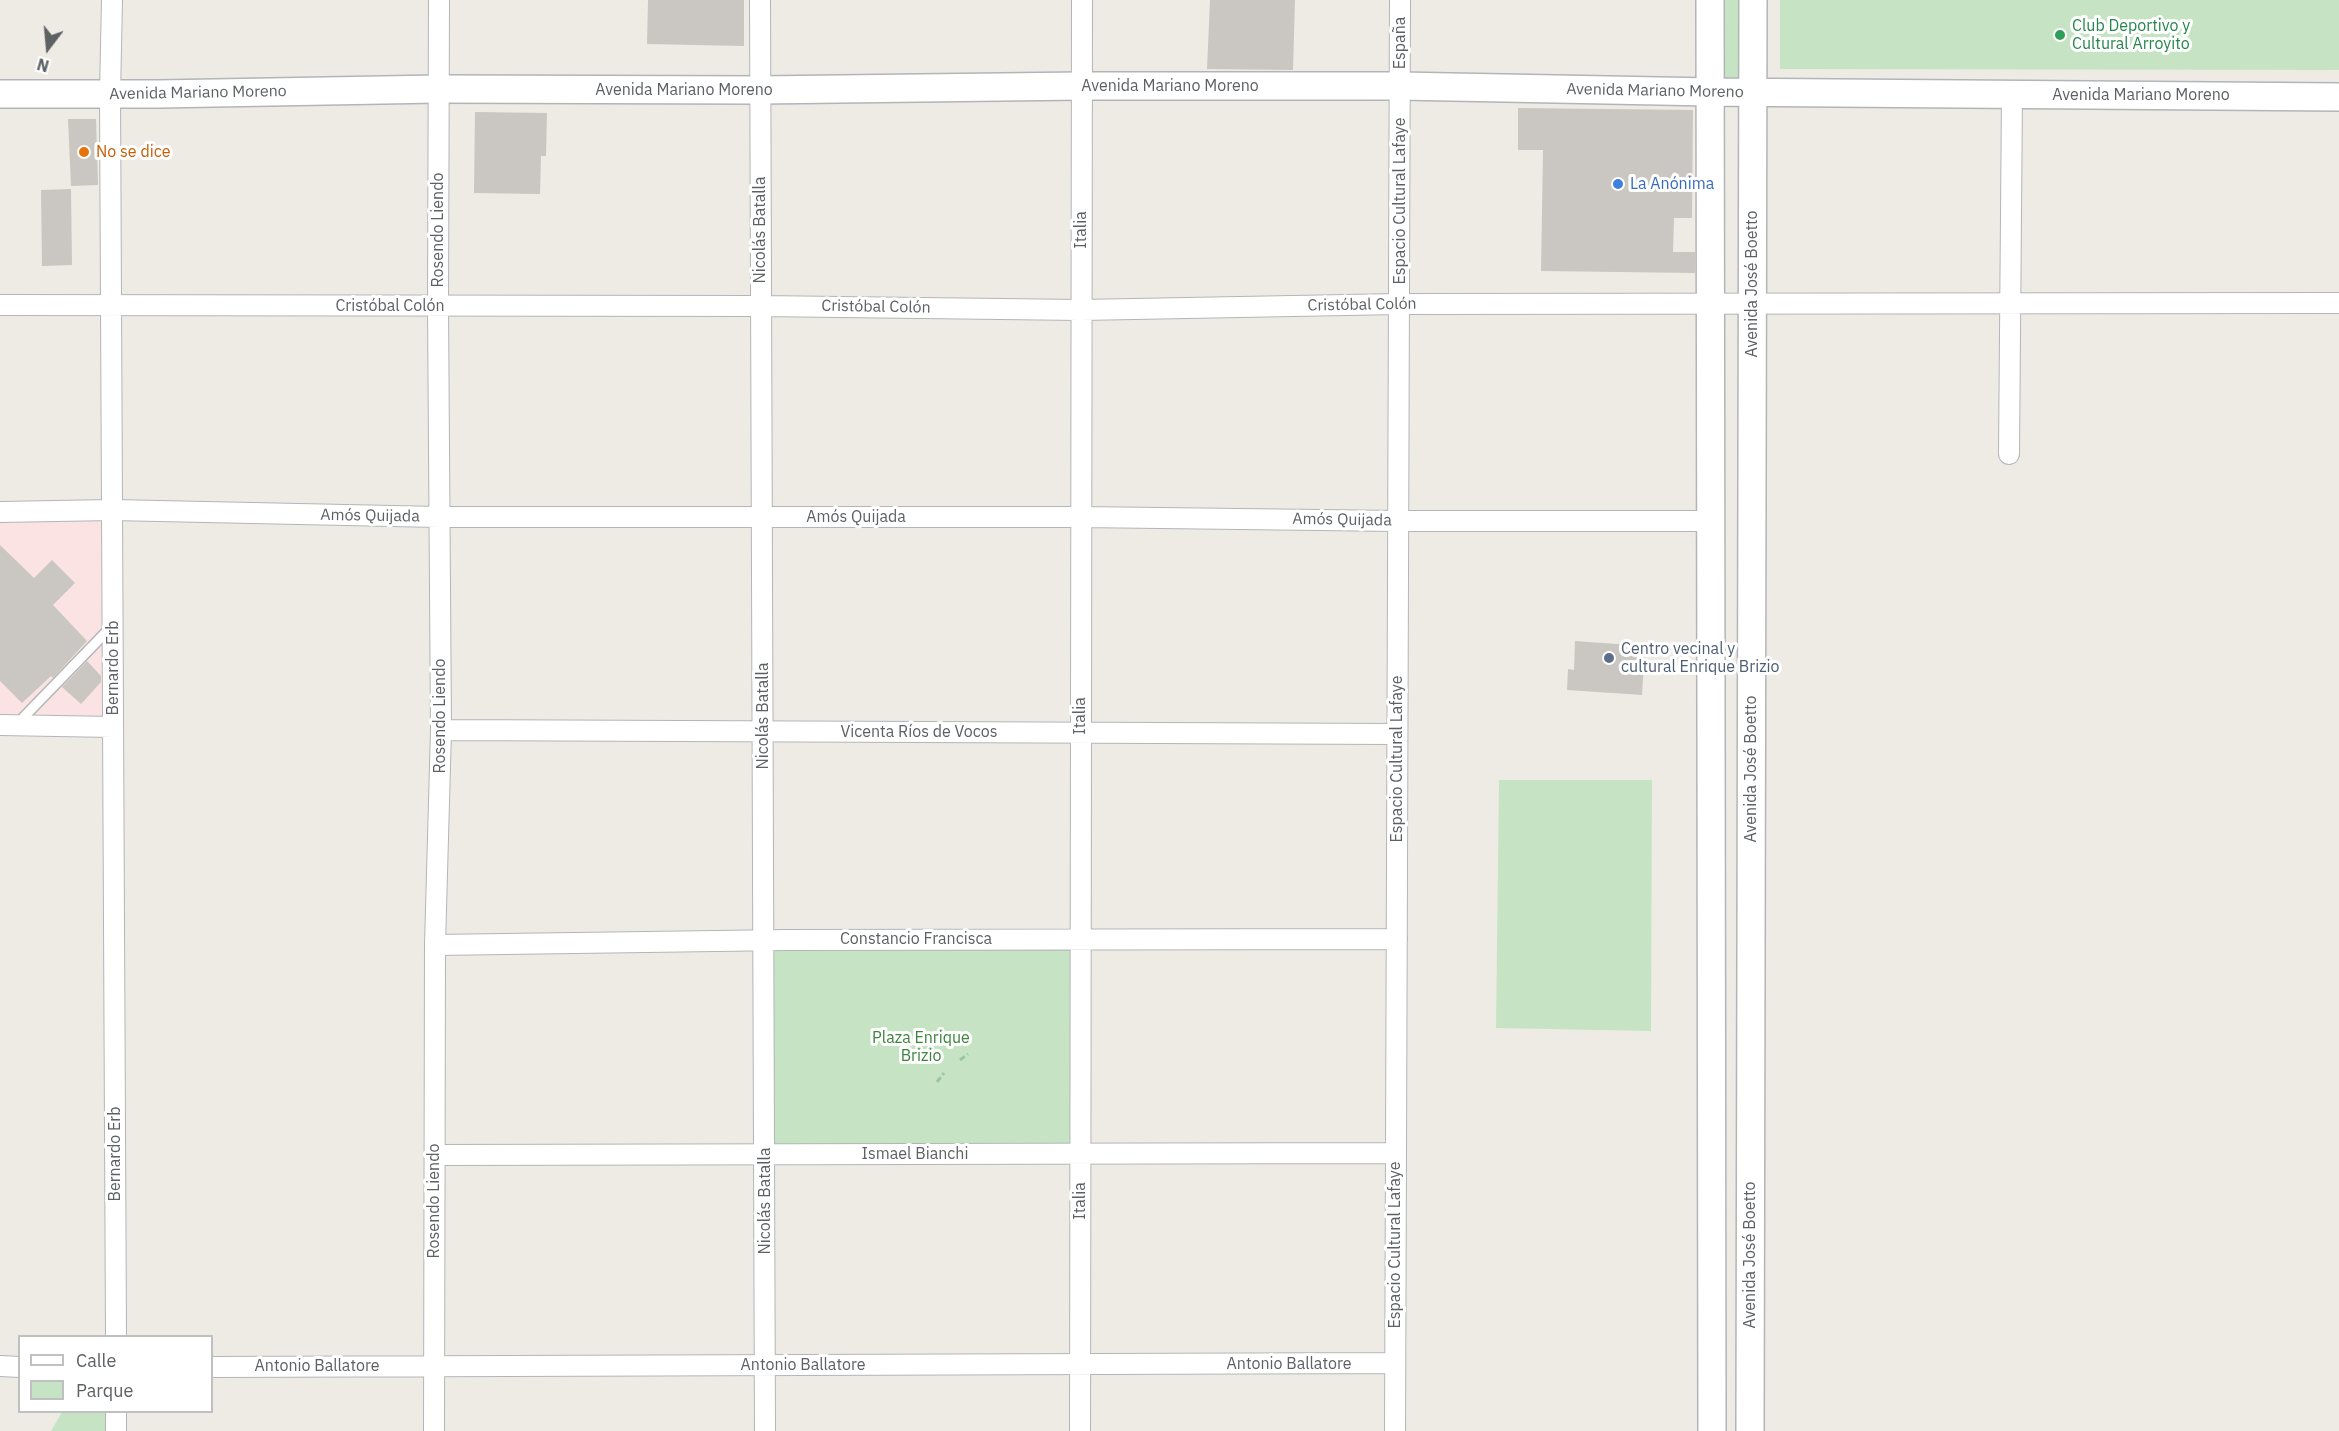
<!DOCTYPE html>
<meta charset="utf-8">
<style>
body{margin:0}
#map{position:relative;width:2339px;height:1431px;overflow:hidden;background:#eeebe5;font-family:"IBM Plex Sans",sans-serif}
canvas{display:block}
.legend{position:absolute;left:18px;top:1335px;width:195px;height:78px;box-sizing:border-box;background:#fff;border:2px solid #bec0c1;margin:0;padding:8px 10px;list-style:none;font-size:18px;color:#5d6164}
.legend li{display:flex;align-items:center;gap:12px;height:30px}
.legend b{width:30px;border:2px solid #bec0c1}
.north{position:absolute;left:18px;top:18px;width:60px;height:60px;-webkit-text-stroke:4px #fff;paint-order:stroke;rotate:196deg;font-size:16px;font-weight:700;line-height:24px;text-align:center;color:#5d6164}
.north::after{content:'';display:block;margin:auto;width:21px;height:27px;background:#5d6164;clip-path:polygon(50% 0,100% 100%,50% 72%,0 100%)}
</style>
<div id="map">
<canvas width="2339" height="1431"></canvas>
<ul class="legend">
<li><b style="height:8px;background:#fff"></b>Calle</li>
<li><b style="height:16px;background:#c6e4c3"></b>Parque</li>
</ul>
<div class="north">N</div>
</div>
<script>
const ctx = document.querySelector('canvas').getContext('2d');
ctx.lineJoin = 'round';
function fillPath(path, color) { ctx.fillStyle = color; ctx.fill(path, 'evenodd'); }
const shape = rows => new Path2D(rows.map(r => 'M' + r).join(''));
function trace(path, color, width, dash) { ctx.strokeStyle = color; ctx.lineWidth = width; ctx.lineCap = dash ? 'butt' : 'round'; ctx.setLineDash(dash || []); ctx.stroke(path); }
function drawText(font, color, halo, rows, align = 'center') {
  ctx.font = font + ' "IBM Plex Sans",sans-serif'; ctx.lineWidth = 6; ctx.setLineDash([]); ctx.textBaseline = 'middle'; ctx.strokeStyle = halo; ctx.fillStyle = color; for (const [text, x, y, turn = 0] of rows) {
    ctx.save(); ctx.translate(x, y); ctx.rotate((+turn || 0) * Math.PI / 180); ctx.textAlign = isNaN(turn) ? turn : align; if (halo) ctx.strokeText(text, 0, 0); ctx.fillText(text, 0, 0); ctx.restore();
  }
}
fillPath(shape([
 [0,519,104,519,104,718,0,718]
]), '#fae3e2');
fillPath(shape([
 [1715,0,1749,0,1749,86,1715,86],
 [1780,0,2339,0,2339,70,1780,69],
 [1499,780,1652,780,1651,1031,1496,1028],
 [1073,943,1074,1151,770,1150,767,944],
 [62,1412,105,1412,105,1431,51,1431]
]), '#c6e4c3');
fillPath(shape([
 [648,0,744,0,744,46,647,44],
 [1210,0,1295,0,1293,70,1207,69],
 [1518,108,1693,110,1692,218,1674,218,1673,252,1695,252,1695,273,1541,271,1543,150,1518,150],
 [475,112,547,113,546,156,541,156,540,194,474,193],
 [68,119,96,119,98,185,71,186],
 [71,189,72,265,42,266,41,190],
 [0,545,34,578,52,560,75,583,53,605,87,641,53,678,51,676,22,703,0,681],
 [1575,641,1645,646,1642,695,1567,690,1568,669,1574,670],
 [87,661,101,676,101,682,81,704,62,687]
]), '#cac6c1');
const lane = shape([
 [17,724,110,628]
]);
const street = shape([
 [112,0,110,94,116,1336],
 [760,0,765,1431],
 [0,305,760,306,1081,310,1399,304,2339,303],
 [2009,454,2012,94],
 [0,512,112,510,439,517,1081,517,1398,521,1711,521],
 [0,725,113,727],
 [441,730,1397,734],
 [435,945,786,940,1397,939],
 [434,1155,1396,1153],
 [0,1366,20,1367],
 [212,1367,1395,1363],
 [116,1412,116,1431],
 [434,1431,435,945,441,730,438,306,439,0],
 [1080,1431,1082,0],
 [1395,1431,1400,0]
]);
const secondary = shape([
 [1710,0,1712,1431],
 [0,94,159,94,438,89,760,90,1081,86,1400,86,1711,92,2339,97],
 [1750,1431,1753,0]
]);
trace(lane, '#b2b6b9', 12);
trace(street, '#b2b6b9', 22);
trace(secondary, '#b1b5b9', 30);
trace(shape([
 [960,1060,968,1054],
 [937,1082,944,1073]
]), '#9dc5a5', 3, [6, 3]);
trace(lane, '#fff', 9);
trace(street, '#fff', 20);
trace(secondary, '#fff', 27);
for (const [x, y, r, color] of [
 [2060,35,6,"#2e9e5b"],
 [84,152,6,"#e8710a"],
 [1618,184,6,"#3f7fe0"],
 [1609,658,6,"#5c6f8a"]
]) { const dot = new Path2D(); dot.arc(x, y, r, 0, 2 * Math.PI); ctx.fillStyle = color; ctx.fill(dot); trace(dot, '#fff', 2); }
drawText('16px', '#27864d', '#fff', [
 ["Club Deportivo y",2072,26],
 ["Cultural Arroyito",2072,44]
], 'left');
drawText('16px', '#5d6164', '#fff', [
 ["España",1400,43,-90],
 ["Avenida Mariano Moreno",1170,86],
 ["Avenida Mariano Moreno",684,90],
 ["Avenida Mariano Moreno",1655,91,1],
 ["Avenida Mariano Moreno",198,93,-1],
 ["Avenida Mariano Moreno",2141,95],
 ["Espacio Cultural Lafaye",1400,201,-90],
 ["Rosendo Liendo",438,230,-90],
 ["Nicolás Batalla",760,230,-90],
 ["Italia",1081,230,-90],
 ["Avenida José Boetto",1752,284,-90],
 ["Cristóbal Colón",1362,305,-1],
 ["Cristóbal Colón",390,306],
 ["Cristóbal Colón",876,307,1],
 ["Amós Quijada",370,516,1],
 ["Amós Quijada",856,517],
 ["Amós Quijada",1342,520,1],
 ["Bernardo Erb",113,668,-90],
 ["Rosendo Liendo",440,716,-90],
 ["Nicolás Batalla",763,716,-90],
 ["Italia",1080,716,-90],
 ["Vicenta Ríos de Vocos",919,732],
 ["Espacio Cultural Lafaye",1397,759,-90],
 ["Avenida José Boetto",1751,769,-90],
 ["Constancio Francisca",916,939],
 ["Bernardo Erb",115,1154,-90],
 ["Ismael Bianchi",915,1154],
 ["Rosendo Liendo",434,1201,-90],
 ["Nicolás Batalla",765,1201,-90],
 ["Italia",1080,1201,-90],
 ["Espacio Cultural Lafaye",1395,1245,-90],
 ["Avenida José Boetto",1750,1255,-90],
 ["Antonio Ballatore",1289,1364],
 ["Antonio Ballatore",803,1365],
 ["Antonio Ballatore",317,1366]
]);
drawText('16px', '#c56008', '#fff', [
 ["No se dice",96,152]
], 'left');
drawText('16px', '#366cbe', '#fff', [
 ["La Anónima",1630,184]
], 'left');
drawText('16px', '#4e5e75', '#fff', [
 ["Centro vecinal y",1621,649],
 ["cultural Enrique Brizio",1621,667]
], 'left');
drawText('16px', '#3e843c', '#fff', [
 ["Plaza Enrique",921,1038],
 ["Brizio",921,1056]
]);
</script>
